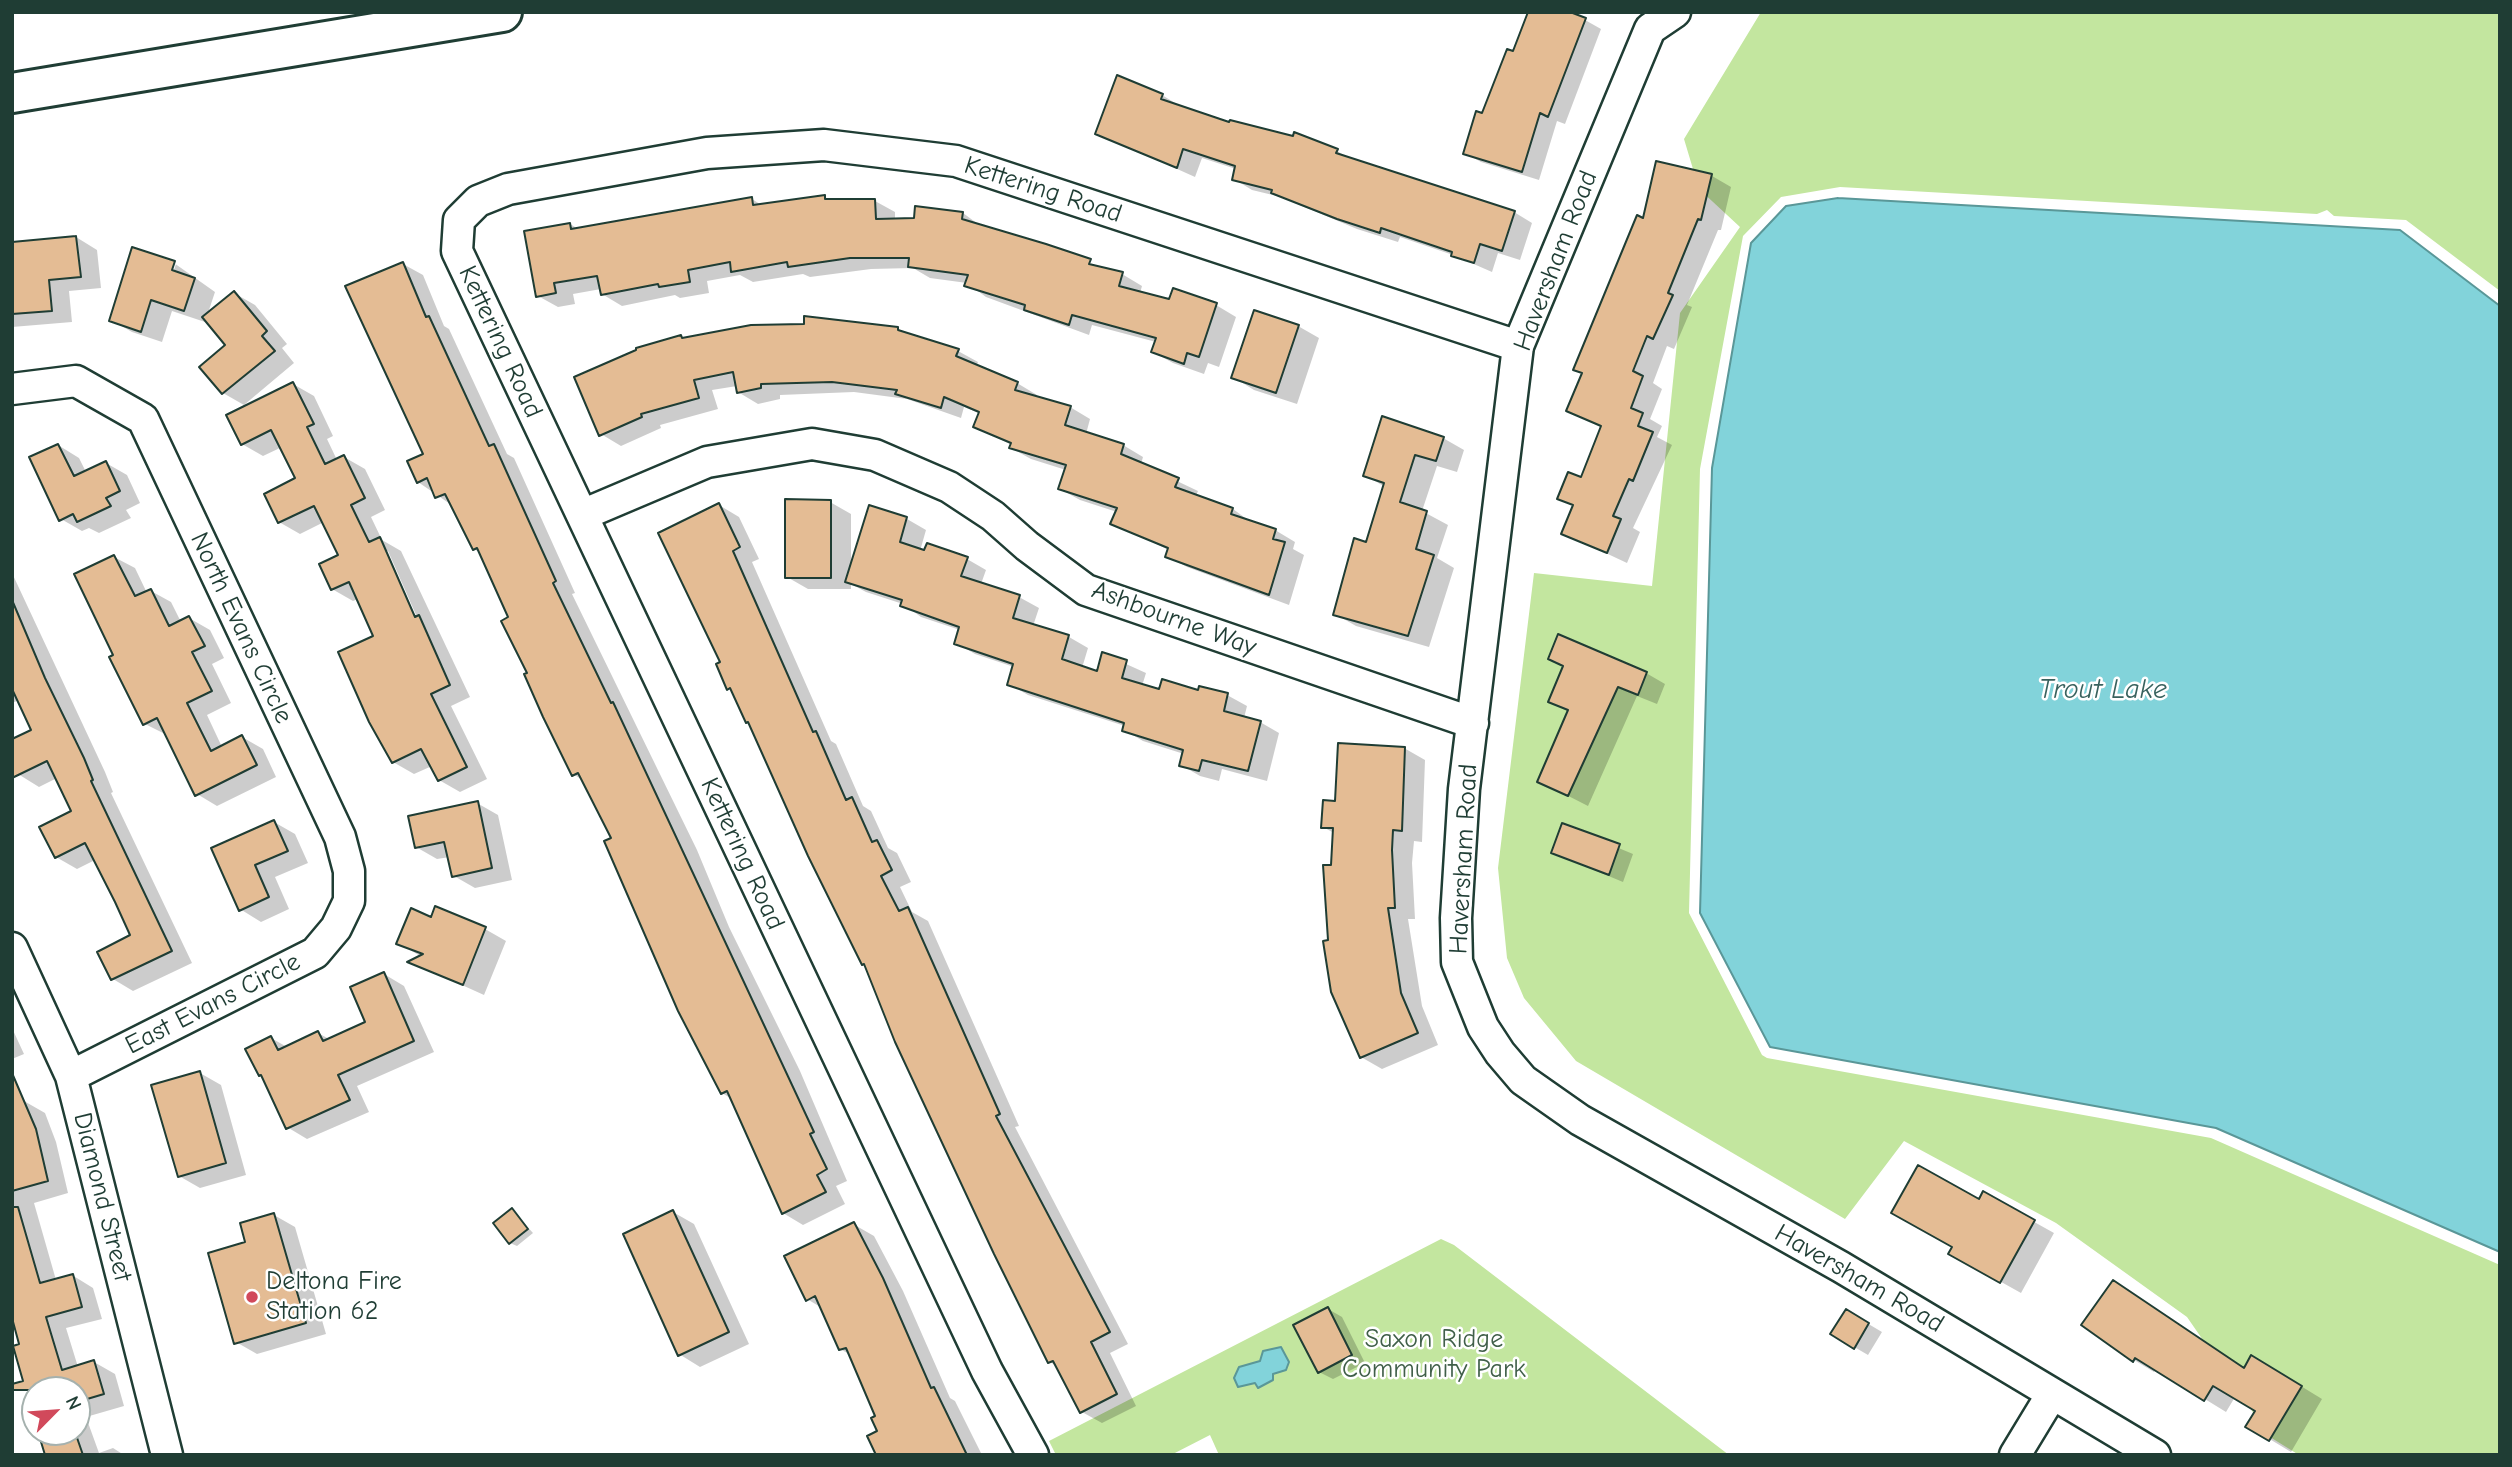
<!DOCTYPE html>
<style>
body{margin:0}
#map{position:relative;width:2512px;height:1467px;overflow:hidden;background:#fff;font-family:"Comic Neue",sans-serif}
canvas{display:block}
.frame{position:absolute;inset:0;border:14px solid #1f3d34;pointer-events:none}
.north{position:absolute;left:21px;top:1376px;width:70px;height:70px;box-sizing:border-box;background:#fff;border:2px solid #a5b1ae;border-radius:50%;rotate:65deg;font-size:19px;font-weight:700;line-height:28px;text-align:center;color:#1f3d34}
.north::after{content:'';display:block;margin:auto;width:24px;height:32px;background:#d1495b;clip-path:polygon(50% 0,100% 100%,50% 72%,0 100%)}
</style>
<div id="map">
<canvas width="2512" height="1467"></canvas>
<div class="frame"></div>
<div class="north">N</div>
</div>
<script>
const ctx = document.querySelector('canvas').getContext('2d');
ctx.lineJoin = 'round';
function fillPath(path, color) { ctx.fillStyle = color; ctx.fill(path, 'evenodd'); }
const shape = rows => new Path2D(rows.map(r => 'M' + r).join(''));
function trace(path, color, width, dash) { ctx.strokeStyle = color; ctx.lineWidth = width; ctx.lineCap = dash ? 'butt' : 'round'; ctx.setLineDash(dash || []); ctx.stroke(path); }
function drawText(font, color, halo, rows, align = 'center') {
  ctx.font = font + ' "Comic Neue",sans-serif'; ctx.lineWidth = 5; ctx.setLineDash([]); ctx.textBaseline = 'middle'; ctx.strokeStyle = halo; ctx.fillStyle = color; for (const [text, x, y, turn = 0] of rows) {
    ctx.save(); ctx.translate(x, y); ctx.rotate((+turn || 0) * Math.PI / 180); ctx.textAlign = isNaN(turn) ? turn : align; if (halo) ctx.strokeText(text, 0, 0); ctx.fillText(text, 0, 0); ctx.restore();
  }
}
fillPath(shape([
 [1761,12,2500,12,2500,291,2406,220,2334,216,2327,210,2317,214,1840,187,1781,197,1743,236,1700,469,1689,913,1762,1055,1767,1058,2211,1138,2500,1265,2500,1455,2299,1455,2270,1437,2187,1317,2056,1223,1904,1141,1845,1219,1576,1061,1524,998,1507,958,1498,868,1534,573,1652,586,1680,313,1740,227,1699,189,1684,139],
 [1441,1239,1454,1245,1729,1455,1219,1455,1210,1435,1171,1455,1056,1455,1049,1441]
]), '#c3e69f');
const water = shape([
 [1838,198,2400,230,2500,306,2500,1252,2216,1128,1770,1047,1700,913,1712,468,1751,243,1786,206,1838,198],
 [1281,1347,1289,1362,1286,1370,1273,1374,1273,1380,1258,1388,1255,1383,1238,1387,1234,1378,1239,1367,1260,1361,1263,1351,1281,1347]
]);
fillPath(water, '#82d3da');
trace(water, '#5a9798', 2);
fillPath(shape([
 [1585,20,1601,29,1565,124,1557,121,1539,180,1481,162,1465,153,1514,54],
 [1162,95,1180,106,1230,125,1337,151,1356,162,1514,212,1532,223,1520,260,1498,253,1492,272,1453,255,1400,237,1398,242,1357,229,1281,197,1252,190,1234,179,1236,169,1202,158,1195,177,1097,133],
 [1712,176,1731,187,1721,230,1718,230,1687,305,1692,307,1674,349,1667,346,1653,383,1662,389,1650,419,1662,426,1657,437,1672,445,1633,528,1640,532,1627,563,1563,533,1574,507,1559,498,1582,479,1602,428,1569,410,1644,220],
 [825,197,831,201,875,201,895,212,895,220,963,213,982,227,1122,274,1142,286,1140,293,1170,302,1174,291,1216,305,1236,317,1219,367,1208,363,1204,374,1173,363,1153,352,1156,342,1092,325,1089,335,986,297,967,283,930,278,913,268,871,269,810,277,803,274,753,282,740,275,707,281,709,293,680,298,675,295,622,306,602,294,601,289,573,294,575,304,558,307,538,296,570,224,580,230,752,199,763,206],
 [76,237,97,250,101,288,69,291,72,322,12,327,12,244],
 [133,249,174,263,215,292,207,316,234,293,255,305,287,344,282,348,294,363,244,405,223,393,202,367,228,345,206,319,205,322,172,311,162,342,132,332,111,320],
 [172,264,176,264,171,279,168,278],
 [403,264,423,275,444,326,449,329,507,454,514,458,575,593,572,594,697,850,729,927,800,1071,847,1181,836,1186,845,1204,803,1225,783,1213,732,1099,722,1093,613,839,584,781,573,774,481,553,474,549,453,506,418,482,426,454],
 [1298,326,1319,338,1297,404,1254,390,1233,377],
 [898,329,958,351,978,362,976,367,1017,383,1037,395,1036,397,1070,407,1090,419,1086,434,1123,445,1143,457,1141,464,1198,491,1196,496,1233,509,1252,523,1275,530,1295,542,1293,549,1304,555,1289,605,1187,567,1167,556,1169,550,1113,523,1117,512,1080,500,1060,489,1066,470,1031,459,1011,448,1012,445,975,427,981,414,964,407,961,418,907,399,854,392,780,395,780,399,758,404,738,392,737,386,712,390,718,409,660,425,661,428,621,446,601,434,680,337,685,340],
 [293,384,314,396,333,436,327,439,337,460,344,457,365,469,385,510,371,517,382,540,401,551,470,697,451,706,487,779,460,792,439,780,432,766,414,774,393,762,375,637,358,599,353,601,332,589,341,556,324,522,300,534,279,522,298,479,282,447,263,456,242,444],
 [384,551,388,551,420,624,417,626],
 [1443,438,1464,450,1457,472,1437,466,1422,511,1448,525,1437,558,1454,568,1429,647,1356,626,1335,614,1367,544,1385,487,1365,475],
 [58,445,79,458,86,472,106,463,127,475,140,503,126,510,131,518,99,533,89,528,82,531,61,519],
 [830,502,851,514,851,565,870,507,907,519,926,530,920,551,967,559,986,570,981,584,1019,597,1039,608,1033,626,1069,637,1088,648,1082,668,1098,673,1104,654,1146,673,1142,686,1160,691,1227,695,1247,706,1244,718,1260,722,1279,733,1267,781,1222,769,1219,781,1200,776,1181,765,1184,754,1143,741,1124,730,1125,726,1028,695,1009,684,1014,667,975,654,956,643,960,630,921,617,903,604,866,592,851,584,851,589,808,589,787,577],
 [719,505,739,517,759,559,752,562,831,741,836,744,863,806,871,811,888,848,897,853,911,882,900,887,912,912,928,921,1019,1126,1015,1127,1128,1344,1110,1353,1136,1406,1102,1423,1082,1412,1058,1367,1050,1362,751,724,734,692,728,688,722,663],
 [114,557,135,568,147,593,151,591,171,602,181,622,189,618,210,630,224,658,212,664,231,703,207,715,222,747,242,737,263,749,276,777,217,806,197,794,167,735,145,724,116,656],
 [12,573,105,772,113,792,111,793,192,963,133,991,113,979,132,936,95,860,77,869,56,857,74,812,57,778,39,787,18,774,33,731,19,700,12,703],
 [1646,673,1665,684,1657,704,1637,696,1588,806,1539,781,1569,712,1550,701],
 [1404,748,1425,760,1422,842,1414,841,1412,863,1415,919,1408,919,1422,1006,1438,1045,1382,1069,1361,1057,1329,941,1334,833,1323,827,1337,803],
 [477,803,498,815,512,880,475,888,454,876,450,857,437,859,416,847],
 [274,822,295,834,308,863,275,877,289,909,261,922,240,909,213,849],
 [1563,825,1633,854,1623,882,1553,853],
 [431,919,485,929,506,941,484,995,411,962,422,957,398,943],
 [384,974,404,986,434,1052,357,1086,369,1112,307,1139,287,1127,264,1077,260,1075,271,1038,287,1047,318,1033,329,1039,368,1023],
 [12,1028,24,1054,12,1059],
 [200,1073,221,1085,246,1175,200,1188,179,1176],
 [24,1101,45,1113,56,1142,68,1193,34,1203,56,1280,72,1275,93,1288,102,1319,66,1328,78,1367,94,1362,115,1374,124,1406,86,1417,99,1453,113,1448,124,1455,49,1455,42,1432,77,1432,77,1390,35,1390,35,1410,15,1347,21,1345,12,1314,12,1105],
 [1984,1194,2054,1233,2021,1293,1951,1254],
 [512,1210,533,1233,517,1246,510,1243],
 [673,1212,694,1224,749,1344,700,1367,679,1354],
 [274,1215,295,1227,326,1334,257,1354,236,1342,248,1243],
 [853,1224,874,1236,903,1291,950,1398,955,1401,982,1455,890,1455,851,1355,840,1349,822,1308,807,1299],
 [2134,1294,2245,1369,2273,1369,2322,1399,2291,1452,2248,1426,2257,1410,2235,1397,2226,1412,2156,1369,2154,1372,2134,1360],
 [1328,1309,1342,1317,1365,1363,1333,1379,1319,1372],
 [1860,1319,1882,1332,1868,1355,1832,1334]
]), '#0003');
const building = shape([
 [1528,12,1570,12,1586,18,1548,117,1540,113,1522,172,1463,154,1476,111,1482,113,1507,49,1513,51,1528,12],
 [1117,75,1163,94,1161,99,1229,122,1230,120,1293,136,1294,132,1338,149,1336,153,1515,211,1502,251,1480,244,1474,263,1451,256,1452,252,1381,228,1380,233,1337,219,1271,193,1272,190,1232,180,1235,166,1183,149,1177,168,1095,134,1117,75],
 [1656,161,1712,174,1701,220,1698,219,1668,293,1673,295,1653,339,1647,336,1633,371,1643,376,1631,408,1643,413,1638,426,1653,432,1633,481,1629,479,1613,516,1621,519,1607,553,1561,534,1573,505,1557,499,1568,472,1581,477,1601,426,1566,411,1582,373,1573,370,1637,215,1643,218,1656,161],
 [825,195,825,199,875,199,876,219,914,218,915,206,963,212,962,219,1046,244,1091,259,1089,264,1123,272,1119,286,1169,299,1173,288,1217,303,1199,357,1187,353,1184,364,1151,352,1156,338,1072,315,1069,325,1024,310,1025,305,964,286,968,275,908,267,909,258,850,258,788,267,787,262,731,272,730,262,688,270,690,282,659,287,658,284,601,295,597,276,554,283,556,293,536,297,524,231,570,223,571,229,752,197,753,205,825,195],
 [76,236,81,277,49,280,52,311,12,314,12,242,76,236],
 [132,247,175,261,172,270,195,278,184,311,151,300,141,332,109,321,132,247],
 [403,262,426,317,429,316,489,446,494,444,556,581,553,583,611,703,613,702,814,1132,810,1134,827,1169,817,1175,826,1192,782,1214,727,1091,721,1094,678,1011,604,841,611,838,578,773,572,776,543,717,524,674,527,673,501,621,508,617,477,548,473,550,445,494,435,498,427,478,417,483,407,461,423,454,345,286,403,262],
 [234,291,267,331,262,336,275,351,222,394,199,367,225,345,202,317,234,291],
 [1254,310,1299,325,1276,393,1231,378,1254,310],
 [804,316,898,327,898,330,959,349,956,356,1018,382,1015,390,1071,406,1065,425,1124,444,1121,454,1179,478,1175,487,1233,508,1231,514,1276,529,1273,539,1285,542,1269,595,1165,557,1168,548,1110,524,1117,508,1058,489,1066,465,1009,448,1011,443,973,427,979,412,944,397,941,408,895,394,897,390,832,382,761,384,761,388,737,393,733,372,694,380,699,398,641,414,642,417,599,436,574,377,636,350,636,348,681,335,682,338,751,325,804,324,804,316],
 [293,382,314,424,307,427,325,464,344,455,365,498,351,505,369,542,380,537,415,617,419,615,450,685,431,694,467,767,438,781,421,749,392,763,369,722,338,652,373,636,349,582,331,590,319,564,338,555,314,506,278,523,264,494,295,478,271,430,241,445,226,415,293,382],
 [1382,416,1444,437,1436,461,1415,455,1400,502,1427,511,1416,549,1434,555,1408,636,1333,615,1354,538,1366,542,1384,483,1363,476,1382,416],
 [58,444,74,476,106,461,120,491,106,498,111,506,77,522,73,514,59,521,29,457,58,444],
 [785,499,831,500,831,578,785,578,785,499],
 [719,503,740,547,733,551,813,732,816,731,846,800,852,797,872,842,877,840,892,870,881,876,899,911,908,907,1000,1114,996,1116,1110,1332,1091,1342,1117,1394,1080,1413,1053,1361,1048,1363,994,1254,895,1042,864,964,862,965,808,856,748,722,746,723,730,688,727,690,716,664,720,662,658,533,719,503],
 [869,505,907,517,900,542,924,550,927,543,968,557,961,576,1020,595,1013,618,1069,635,1062,659,1097,671,1102,652,1127,660,1122,678,1159,689,1162,679,1198,690,1199,686,1228,693,1224,711,1261,721,1248,771,1202,760,1199,771,1179,766,1183,750,1122,731,1124,723,1007,685,1013,664,954,644,959,627,900,606,902,600,845,582,869,505],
 [114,555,135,596,151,589,169,626,189,616,205,646,192,652,212,691,187,703,211,751,242,735,257,765,195,796,157,718,143,725,109,657,113,655,74,574,114,555],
 [12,600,45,678,84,758,93,780,91,781,172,951,111,980,97,952,130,935,115,902,85,843,55,858,39,827,71,811,47,761,12,778,12,739,31,730,12,689,12,600],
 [1558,634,1647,672,1638,695,1618,687,1568,796,1537,782,1568,710,1548,702,1563,666,1548,659,1558,634],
 [1338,743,1405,747,1402,831,1393,830,1392,850,1395,908,1388,908,1401,993,1418,1033,1360,1058,1331,992,1323,941,1328,940,1323,865,1331,865,1333,828,1321,828,1323,800,1335,801,1338,743],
 [478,801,492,868,452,877,444,842,415,848,408,816,478,801],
 [274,820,288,851,255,865,269,897,239,911,211,848,274,820],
 [1562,823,1620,844,1609,875,1551,853,1562,823],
 [435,906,486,927,463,985,407,962,423,954,396,944,411,908,431,917,435,906],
 [384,972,414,1041,338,1075,350,1100,286,1129,261,1075,259,1076,245,1049,271,1036,278,1050,318,1031,323,1041,365,1022,350,987,384,972],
 [200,1071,226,1163,178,1177,151,1085,200,1071],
 [12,1073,36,1129,48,1181,12,1191,12,1073],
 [1918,1165,1979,1199,1983,1191,2035,1220,2000,1283,1948,1254,1952,1247,1891,1213,1918,1165],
 [12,1207,18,1207,40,1283,73,1274,82,1307,46,1317,62,1370,94,1360,104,1394,77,1402,77,1390,12,1390,12,1384,23,1381,13,1346,19,1344,12,1318,12,1207],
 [512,1208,528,1229,509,1244,493,1223,512,1208],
 [673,1210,729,1332,678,1356,623,1234,673,1210],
 [274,1213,306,1323,234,1344,208,1253,245,1242,240,1223,274,1213],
 [854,1222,883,1278,931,1388,934,1387,967,1455,876,1455,867,1436,877,1431,871,1418,875,1416,846,1348,839,1350,815,1296,806,1301,784,1256,854,1222],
 [2113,1280,2244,1368,2251,1355,2302,1386,2269,1441,2245,1427,2255,1411,2213,1386,2204,1401,2135,1358,2133,1362,2081,1325,2113,1280],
 [1328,1307,1352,1355,1318,1373,1293,1325,1328,1307],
 [1846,1309,1869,1323,1854,1349,1830,1334,1846,1309],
 [38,1432,75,1432,83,1455,45,1455,38,1432]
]);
fillPath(building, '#e4bc94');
trace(building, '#1f3d34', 2);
const minor = shape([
 [1675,12,1650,29,1518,346,1464,789,1456,918,1457,962,1483,1027,1500,1053,1523,1080,1580,1120,1841,1267,2155,1455],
 [12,389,76,381,143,419,340,837,349,871,349,901,336,928,315,953,71,1076],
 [582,515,707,462,812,444,875,455,949,487,993,516,1027,546,1086,590,1473,723],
 [12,948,71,1076,167,1455],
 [1033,1455,987,1371,457,251,459,220,478,201,508,189,707,153,824,145,956,161,1518,346],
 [2015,1455,2052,1394]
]);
const highway = shape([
 [12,93,502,12]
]);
trace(minor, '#1f3d34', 35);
trace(highway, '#1f3d34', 44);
trace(minor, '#fff', 30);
trace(highway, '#fff', 38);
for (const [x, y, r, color] of [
 [252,1297,7,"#d1495b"]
]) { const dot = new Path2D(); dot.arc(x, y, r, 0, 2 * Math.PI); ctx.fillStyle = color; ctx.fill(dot); trace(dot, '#fff', 2.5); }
drawText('26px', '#1f3d34', '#fff', [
 ["Kettering Road",1043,190,18],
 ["Haversham Road",1556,261,-69],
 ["Kettering Road",500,342,65],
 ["Ashbourne Way",1174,619,20],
 ["North Evans Circle",241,628,65],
 ["Kettering Road",742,854,65],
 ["Haversham Road",1464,859,-87],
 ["East Evans Circle",213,1004,-27],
 ["Diamond Street",102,1197,76],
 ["Haversham Road",1859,1279,30]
]);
drawText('26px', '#1f3d34', '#fff', [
 ["Deltona Fire",266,1282],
 ["Station 62",266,1312]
], 'left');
drawText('26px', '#405f49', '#fff', [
 ["Saxon Ridge",1434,1340],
 ["Community Park",1434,1370]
]);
drawText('italic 28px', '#38625e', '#fff', [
 ["Trout Lake",2103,690]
]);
</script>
